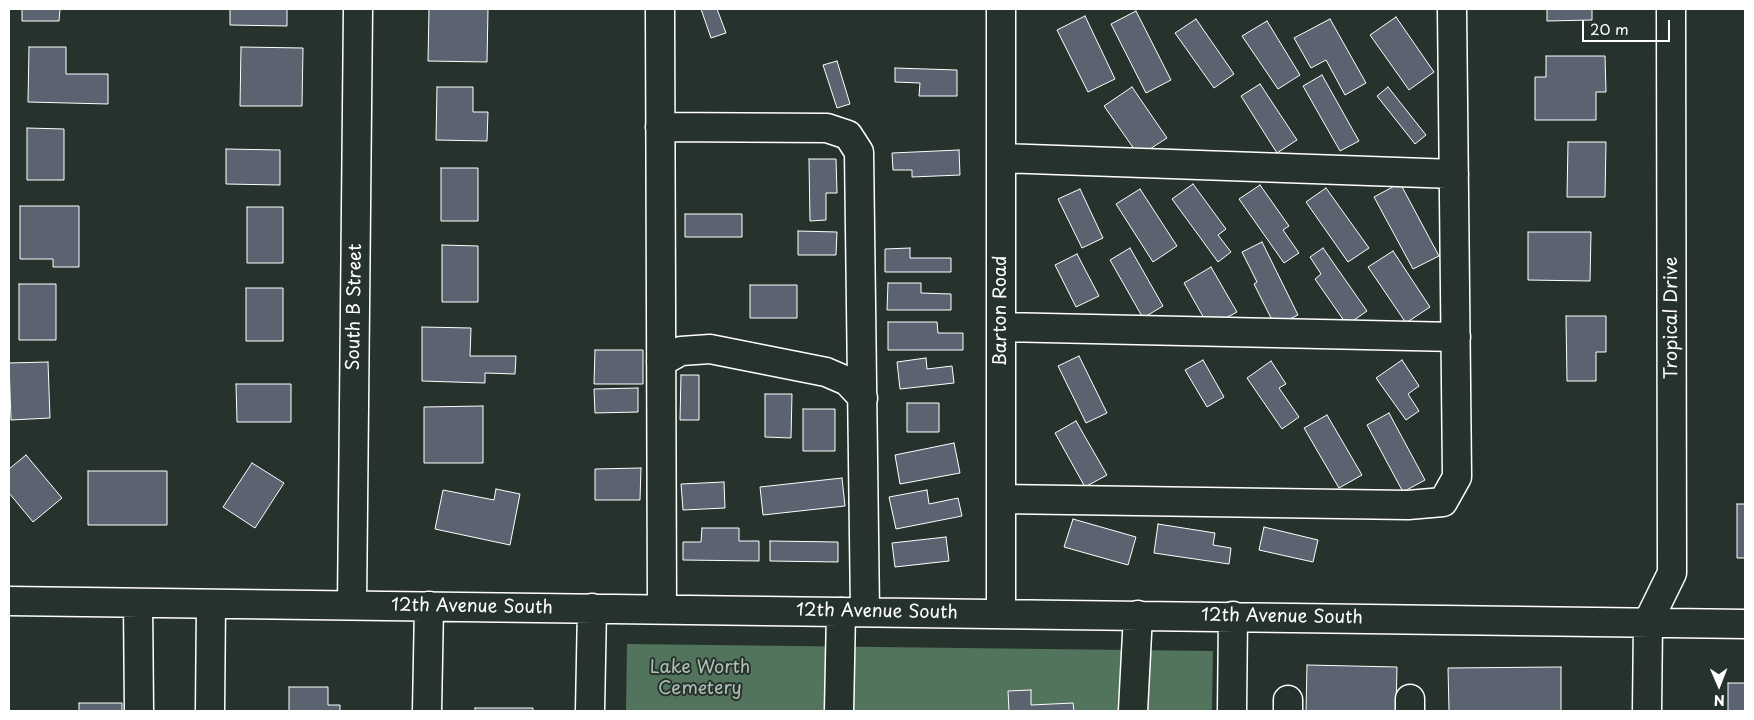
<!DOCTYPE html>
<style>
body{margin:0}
#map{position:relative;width:1754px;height:720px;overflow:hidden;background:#26332d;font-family:"Playpen Sans",sans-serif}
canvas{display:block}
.frame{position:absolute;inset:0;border:10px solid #fff;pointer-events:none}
.north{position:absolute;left:1694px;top:660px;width:50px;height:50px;-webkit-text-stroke:4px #26332d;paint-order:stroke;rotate:179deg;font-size:14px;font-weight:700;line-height:20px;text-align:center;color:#fff}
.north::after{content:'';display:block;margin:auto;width:18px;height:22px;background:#fff;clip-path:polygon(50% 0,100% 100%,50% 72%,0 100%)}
.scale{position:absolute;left:1582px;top:20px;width:88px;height:22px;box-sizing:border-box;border:2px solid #fff;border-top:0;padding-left:6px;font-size:15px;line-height:18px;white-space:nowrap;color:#fff;-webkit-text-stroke:4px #26332d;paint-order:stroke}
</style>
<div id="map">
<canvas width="1754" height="720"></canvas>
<div class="frame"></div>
<div class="north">N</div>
<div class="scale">20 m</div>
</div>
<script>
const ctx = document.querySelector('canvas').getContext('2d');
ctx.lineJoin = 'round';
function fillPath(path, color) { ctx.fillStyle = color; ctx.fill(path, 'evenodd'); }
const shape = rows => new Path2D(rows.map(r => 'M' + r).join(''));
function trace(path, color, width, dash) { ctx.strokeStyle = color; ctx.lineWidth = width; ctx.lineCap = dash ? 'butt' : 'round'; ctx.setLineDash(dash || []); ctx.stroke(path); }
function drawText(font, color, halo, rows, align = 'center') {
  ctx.font = font + ' "Playpen Sans",sans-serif'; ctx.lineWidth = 4; ctx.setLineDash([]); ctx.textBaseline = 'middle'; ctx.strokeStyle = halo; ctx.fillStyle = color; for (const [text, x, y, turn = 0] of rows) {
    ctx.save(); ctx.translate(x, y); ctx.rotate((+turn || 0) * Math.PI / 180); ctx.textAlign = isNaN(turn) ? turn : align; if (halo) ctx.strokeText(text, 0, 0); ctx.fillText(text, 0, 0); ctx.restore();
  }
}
fillPath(shape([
 [627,644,1213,651,1212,711,626,711]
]), '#52735c');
const building = shape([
 [22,9,60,9,59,21,22,21,22,9],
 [230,9,287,9,287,26,230,25,230,9],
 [429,9,488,9,487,62,428,61,429,9],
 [701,9,717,9,726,33,711,38,701,9],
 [1547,9,1592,9,1592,20,1547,21,1547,9],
 [1136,11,1171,80,1146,93,1111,24,1136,11],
 [1085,16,1115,79,1088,92,1057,30,1085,16],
 [1396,17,1434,72,1409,90,1370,35,1396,17],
 [1196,19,1234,74,1214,88,1175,33,1196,19],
 [1330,19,1366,83,1345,95,1326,60,1311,68,1294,38,1330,19],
 [1267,21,1300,75,1278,89,1242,36,1267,21],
 [29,47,66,47,66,74,108,74,108,104,28,102,29,47],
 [241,47,303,48,302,106,240,106,241,47],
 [1546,56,1605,56,1606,92,1596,92,1596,120,1535,120,1535,77,1546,77,1546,56],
 [837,61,850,104,837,108,823,65,837,61],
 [895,68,957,70,957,96,919,96,920,83,895,82,895,68],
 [1322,75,1359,141,1340,151,1303,86,1322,75],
 [1260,84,1297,140,1277,153,1241,96,1260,84],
 [437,87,473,87,473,112,488,112,487,141,436,140,437,87],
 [1132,87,1167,138,1139,156,1104,106,1132,87],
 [1388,87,1426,135,1415,144,1377,96,1388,87],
 [27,128,64,129,64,180,27,180,27,128],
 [1568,142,1606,142,1605,197,1567,197,1568,142],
 [226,149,280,150,280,185,226,184,226,149],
 [959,150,960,175,912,177,912,170,893,170,892,153,959,150],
 [809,159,836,159,837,193,826,193,826,220,810,221,809,159],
 [441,168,478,168,478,221,441,221,441,168],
 [1400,183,1439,256,1413,269,1374,197,1400,183],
 [1193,184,1226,229,1218,235,1231,252,1218,262,1172,199,1193,184],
 [1260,185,1289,226,1283,230,1299,253,1284,263,1239,199,1260,185],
 [1326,188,1369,248,1348,262,1306,202,1326,188],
 [1080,189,1103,238,1082,248,1058,199,1080,189],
 [1140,189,1177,246,1153,262,1116,204,1140,189],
 [20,206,79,206,79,267,53,267,53,259,20,259,20,206],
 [247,207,283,207,283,263,247,263,247,207],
 [685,214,742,214,742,237,685,237,685,214],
 [798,231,837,232,836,255,798,255,798,231],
 [1528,232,1591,232,1590,281,1528,280,1528,232],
 [1262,242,1298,315,1275,326,1254,284,1257,282,1242,252,1262,242],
 [442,245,478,246,478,302,442,302,442,245],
 [910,248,910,258,951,258,951,272,885,272,885,249,910,248],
 [1130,248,1163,306,1143,318,1110,260,1130,248],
 [1323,248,1367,311,1347,325,1315,279,1321,274,1310,257,1323,248],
 [1393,251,1430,307,1406,323,1368,267,1393,251],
 [1077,254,1099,296,1076,307,1055,265,1077,254],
 [1211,267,1237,312,1209,327,1184,283,1211,267],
 [888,283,921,283,921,293,951,294,951,310,887,310,888,283],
 [19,284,56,284,56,340,19,340,19,284],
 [750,285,797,285,797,318,750,318,750,285],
 [246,288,283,288,283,341,246,341,246,288],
 [1566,316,1606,316,1606,352,1596,352,1596,381,1567,381,1566,316],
 [888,322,937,322,938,333,963,333,963,350,888,350,888,322],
 [422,327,471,328,470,356,516,356,515,374,485,373,485,383,422,381,422,327],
 [595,350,643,350,643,384,594,384,595,350],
 [1079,356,1107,413,1086,423,1058,366,1079,356],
 [926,358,927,369,952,366,954,383,900,389,897,362,926,358],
 [1203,360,1224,397,1207,407,1185,370,1203,360],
 [1402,360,1419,386,1408,394,1419,411,1406,420,1376,378,1402,360],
 [1271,361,1286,384,1279,388,1299,417,1282,429,1247,378,1271,361],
 [48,362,50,418,11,420,9,363,48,362],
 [681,375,699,375,699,420,680,420,681,375],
 [236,384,291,384,291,422,237,422,236,384],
 [638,388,638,412,595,413,594,389,638,388],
 [765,394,792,394,791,438,765,437,765,394],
 [907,403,939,403,939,432,907,432,907,403],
 [483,406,483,463,424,463,424,407,483,406],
 [803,409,835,409,835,451,803,451,803,409],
 [1389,413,1425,480,1403,492,1367,425,1389,413],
 [1327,415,1362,475,1339,488,1304,428,1327,415],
 [1076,421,1107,475,1085,487,1055,433,1076,421],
 [954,443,960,473,900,484,895,455,954,443],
 [26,455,62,498,33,522,9,493,9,469,26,455],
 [252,463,284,483,255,528,223,507,252,463],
 [641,468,640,500,595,500,595,469,641,468],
 [88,471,167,471,167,525,88,525,88,471],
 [842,478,845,506,763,515,760,487,842,478],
 [724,482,725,508,683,510,681,484,724,482],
 [496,489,520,494,510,545,435,529,443,490,494,500,496,489],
 [927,490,929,504,958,498,962,516,896,529,889,497,927,490],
 [1737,504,1745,504,1745,558,1737,558,1737,504],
 [1073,519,1136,537,1128,565,1064,547,1073,519],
 [1158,524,1215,533,1213,545,1231,548,1229,564,1154,553,1158,524],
 [1264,527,1318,540,1313,562,1259,550,1264,527],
 [702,528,739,528,739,541,759,541,759,561,683,560,683,542,701,542,702,528],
 [946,537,949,561,895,567,892,543,946,537],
 [770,541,838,542,838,562,770,561,770,541],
 [1307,665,1397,667,1396,711,1306,711,1307,665],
 [1561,667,1561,711,1449,711,1448,668,1561,667],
 [1728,683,1745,683,1745,711,1728,711,1728,683],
 [289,687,328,687,328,705,340,705,340,711,289,711,289,687],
 [1031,690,1031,705,1073,703,1074,711,1009,711,1008,691,1031,690],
 [79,703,122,703,122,711,79,711,79,703],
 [475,708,533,708,533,711,475,711,475,708]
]);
fillPath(building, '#5b6270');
trace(building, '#fff', 1);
const minor = shape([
 [660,9,662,609],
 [660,127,827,128,848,135,859,152,865,612],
 [1001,158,1454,174],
 [1001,327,1456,337],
 [661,362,681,351,710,349,826,372,847,381,863,398],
 [1001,499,1408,505,1443,502,1457,477,1452,9],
 [9,601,1745,624],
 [138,603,139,711],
 [352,605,358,9],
 [1001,613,1001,9],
 [1410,699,1410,711],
 [210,711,211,604],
 [427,711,429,606],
 [590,711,592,608],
 [839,711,841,612],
 [1133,711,1138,615],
 [1232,711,1233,616],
 [1288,711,1288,700],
 [1647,711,1648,622,1672,573,1671,9]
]);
trace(minor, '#fff', 31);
trace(minor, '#26332d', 28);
drawText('18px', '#fff', '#26332d', [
 ["South B Street",355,307,-89],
 ["Barton Road",1001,311,-90],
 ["Tropical Drive",1672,318,-90],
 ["12th Avenue South",472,607,1],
 ["12th Avenue South",877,612,1],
 ["12th Avenue South",1282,617,1]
]);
drawText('18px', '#b1c0b6', '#26332d', [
 ["Lake Worth",700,668],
 ["Cemetery",700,689]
]);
</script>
